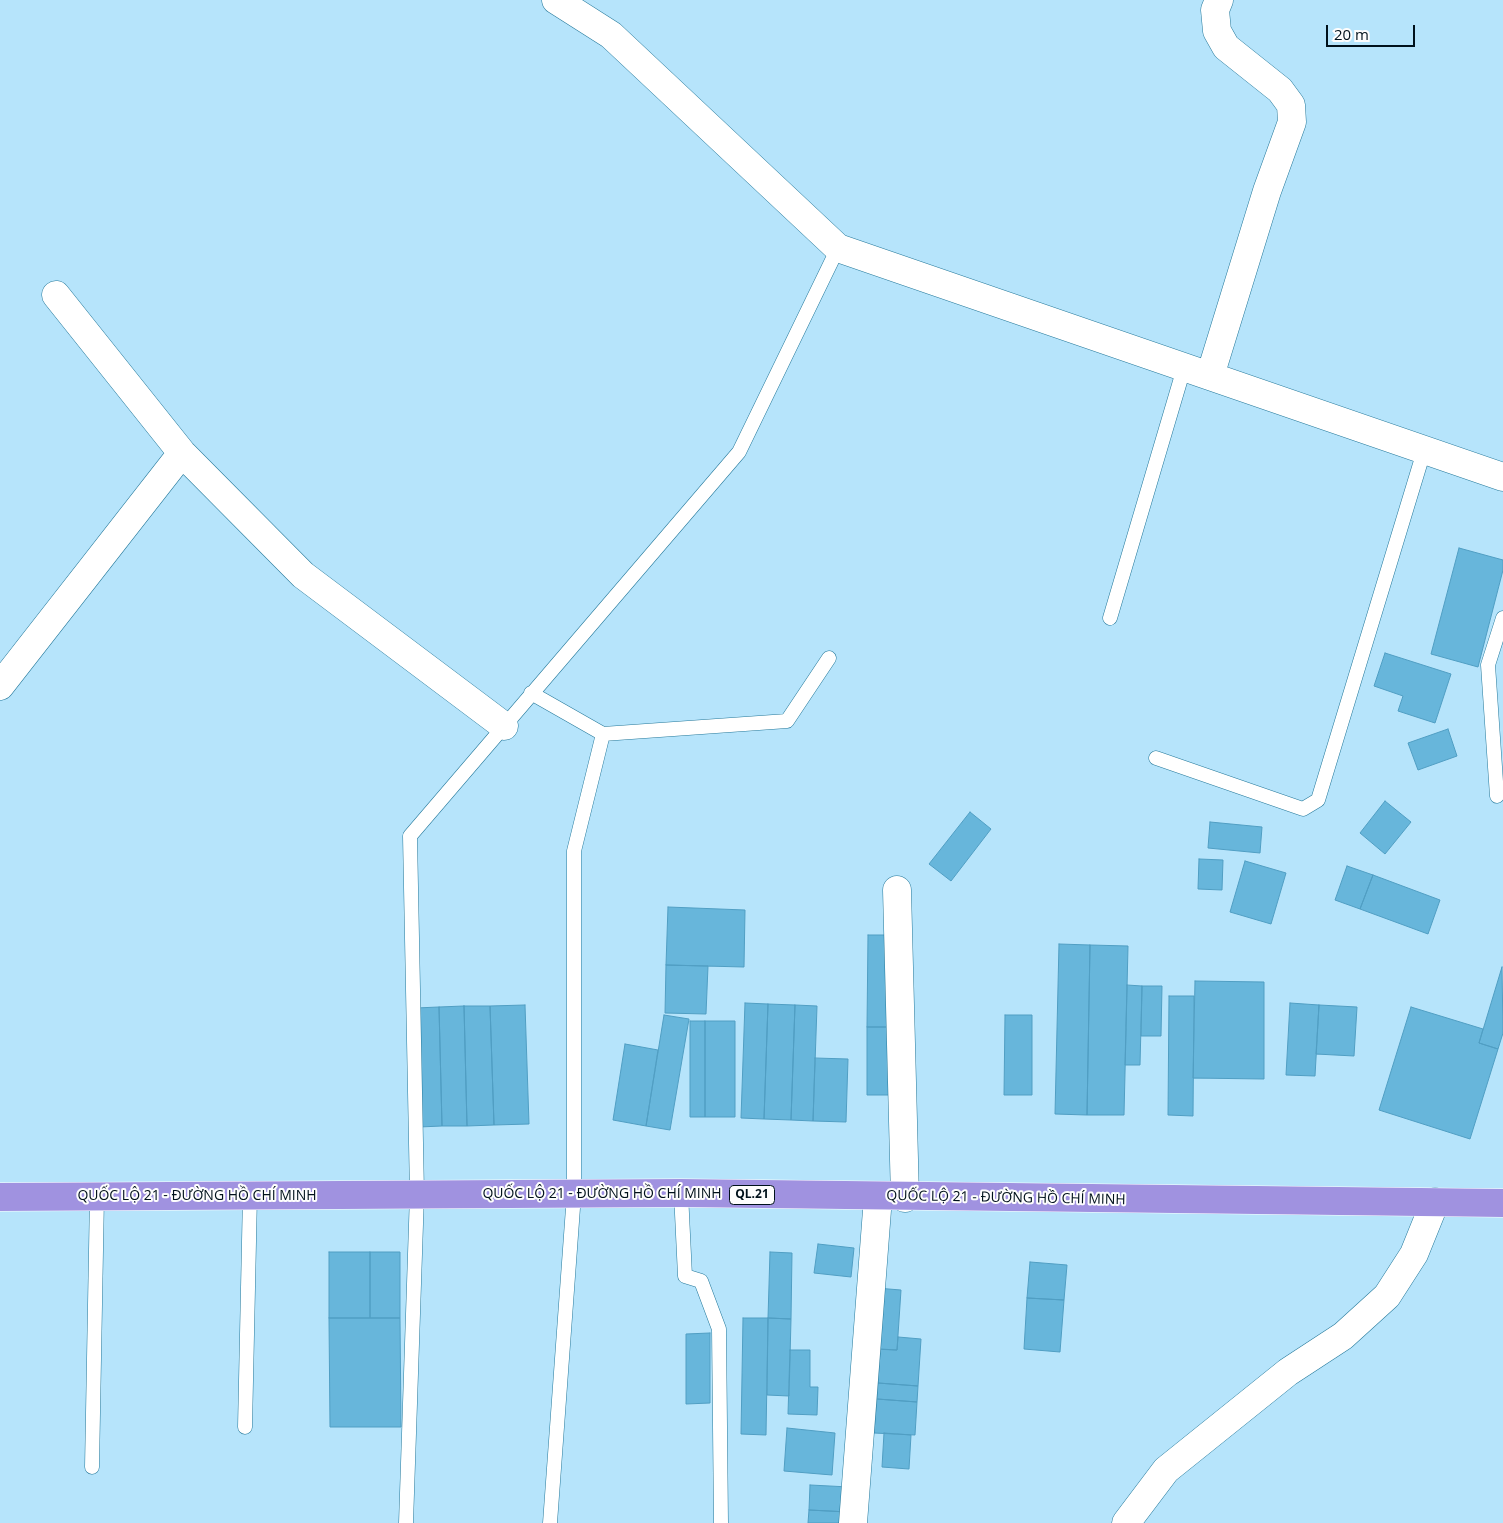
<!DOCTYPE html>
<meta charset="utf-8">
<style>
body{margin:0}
#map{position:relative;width:1503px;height:1523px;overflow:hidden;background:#b6e4fb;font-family:"Open Sans",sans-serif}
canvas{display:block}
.scale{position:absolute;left:1326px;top:25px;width:89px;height:22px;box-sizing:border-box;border:2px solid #00111b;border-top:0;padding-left:6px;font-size:15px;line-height:18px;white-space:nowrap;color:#00111b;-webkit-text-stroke:4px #fdfdfd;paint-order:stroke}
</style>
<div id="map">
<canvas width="1503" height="1523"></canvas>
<div class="scale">20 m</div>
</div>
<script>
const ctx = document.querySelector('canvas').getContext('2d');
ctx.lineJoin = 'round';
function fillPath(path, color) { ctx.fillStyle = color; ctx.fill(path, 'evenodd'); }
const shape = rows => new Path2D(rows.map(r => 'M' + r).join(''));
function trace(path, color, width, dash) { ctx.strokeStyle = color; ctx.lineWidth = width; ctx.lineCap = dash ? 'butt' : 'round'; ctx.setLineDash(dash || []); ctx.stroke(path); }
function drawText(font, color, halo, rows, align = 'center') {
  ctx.font = font + ' "Open Sans",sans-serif'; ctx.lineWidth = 4; ctx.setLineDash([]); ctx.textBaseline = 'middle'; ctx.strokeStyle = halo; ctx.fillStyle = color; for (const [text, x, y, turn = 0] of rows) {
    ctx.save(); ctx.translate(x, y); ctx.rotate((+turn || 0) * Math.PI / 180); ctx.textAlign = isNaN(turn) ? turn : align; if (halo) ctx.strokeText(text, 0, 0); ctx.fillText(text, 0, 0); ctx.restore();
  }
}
const building = shape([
 [1459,548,1503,560,1503,570,1478,667,1431,654,1459,548],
 [1385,653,1451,674,1435,723,1398,711,1403,696,1374,686,1385,653],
 [1448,729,1457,756,1418,770,1408,743,1448,729],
 [1385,801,1411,822,1385,854,1360,833,1385,801],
 [970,812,991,829,951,881,929,864,970,812],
 [1210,822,1262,827,1260,853,1208,848,1210,822],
 [1199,859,1223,860,1222,890,1198,889,1199,859],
 [1245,861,1286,873,1271,924,1230,912,1245,861],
 [1347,866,1373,875,1360,909,1335,900,1347,866],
 [1373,875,1440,900,1428,934,1360,909,1373,875],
 [668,907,745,910,744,967,666,965,668,907],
 [868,935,892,935,893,1027,867,1027,868,935],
 [1059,944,1090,945,1087,1115,1055,1114,1059,944],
 [1090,945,1128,946,1124,1115,1087,1115,1090,945],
 [666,965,708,966,706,1014,665,1013,666,965],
 [1502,967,1503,1033,1498,1049,1479,1043,1502,967],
 [1195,981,1264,982,1264,1079,1193,1078,1195,981],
 [1127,985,1142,986,1140,1065,1125,1065,1127,985],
 [1142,986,1162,986,1161,1036,1141,1036,1142,986],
 [1169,996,1194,996,1193,1116,1168,1115,1169,996],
 [745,1003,768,1004,764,1119,741,1118,745,1003],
 [1290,1003,1319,1005,1315,1076,1286,1075,1290,1003],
 [768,1004,795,1005,791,1120,764,1119,768,1004],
 [525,1005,529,1124,494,1125,490,1006,525,1005],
 [795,1005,817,1006,813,1121,791,1120,795,1005],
 [1319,1005,1357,1007,1354,1056,1316,1054,1319,1005],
 [464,1006,490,1006,494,1125,467,1126,464,1006],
 [464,1006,467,1126,442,1126,439,1007,464,1006],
 [439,1007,442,1126,419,1127,416,1008,439,1007],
 [1411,1007,1483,1029,1479,1043,1498,1049,1470,1139,1379,1110,1411,1007],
 [664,1015,689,1019,670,1130,646,1126,664,1015],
 [1005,1015,1032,1015,1032,1095,1004,1095,1005,1015],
 [690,1021,705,1021,705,1117,690,1117,690,1021],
 [705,1021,735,1021,735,1117,705,1117,705,1021],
 [867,1027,893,1027,892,1095,867,1095,867,1027],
 [625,1044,658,1050,646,1126,613,1120,625,1044],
 [815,1058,848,1059,846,1122,813,1121,815,1058],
 [818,1244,854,1248,851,1277,814,1273,818,1244],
 [329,1252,370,1252,370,1318,329,1318,329,1252],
 [370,1252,400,1252,400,1318,370,1318,370,1252],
 [770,1252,792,1253,791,1319,768,1318,770,1252],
 [1030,1262,1067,1265,1064,1300,1027,1298,1030,1262],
 [876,1288,901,1290,897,1350,872,1349,876,1288],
 [1027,1298,1064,1300,1060,1352,1024,1349,1027,1298],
 [329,1318,400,1318,401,1427,330,1427,329,1318],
 [743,1318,768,1318,766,1435,741,1434,743,1318],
 [768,1318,791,1319,789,1396,767,1395,768,1318],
 [710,1333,710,1403,686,1404,686,1334,710,1333],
 [898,1337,921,1339,918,1386,878,1383,880,1349,897,1350,898,1337],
 [790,1350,810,1350,810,1387,818,1387,817,1415,788,1414,790,1350],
 [878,1383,918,1386,917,1402,877,1399,878,1383],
 [877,1399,917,1402,915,1435,874,1433,877,1399],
 [787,1428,835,1433,832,1475,784,1471,787,1428],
 [884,1433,911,1435,909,1469,882,1467,884,1433],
 [810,1485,849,1487,848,1512,809,1510,810,1485],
 [809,1510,848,1512,847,1523,808,1523,809,1510]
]);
fillPath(building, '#67b6db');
trace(building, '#509ec3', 1);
const service = shape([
 [1110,618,1184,368],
 [531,693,603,734,787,721,829,658],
 [1156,758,1303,809,1318,800,1424,451],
 [1497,796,1488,665,1503,618],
 [681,1193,685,1276,701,1281,719,1329,721,1523],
 [245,1427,250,1195],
 [92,1467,97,1196],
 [406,1523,417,1194,410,836,739,452,838,248],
 [550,1523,574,1194,574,851,603,734]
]);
const minor = shape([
 [556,0,611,35,838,248,1503,477],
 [56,295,182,453,303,575,504,726],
 [1210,376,1267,191,1292,122,1291,105,1280,90,1226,47,1217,31,1215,10,1219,0],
 [0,686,182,453],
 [897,890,905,1198],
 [853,1523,878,1197],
 [1126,1523,1166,1470,1288,1372,1343,1336,1387,1296,1414,1254,1435,1202]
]);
const trunk = shape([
 [0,1197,681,1193,1503,1203]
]);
trace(service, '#25799b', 15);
trace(minor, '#25799b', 29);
trace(trunk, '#fff', 29);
trace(service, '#fff', 14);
trace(minor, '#fff', 28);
trace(trunk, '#a092e0', 28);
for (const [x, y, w] of [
 [752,1195,45]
]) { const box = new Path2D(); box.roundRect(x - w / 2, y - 9.5, w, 19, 4); ctx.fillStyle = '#fdfdfd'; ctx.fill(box); trace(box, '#00111b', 1); }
drawText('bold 12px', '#00111b', null, [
 ["QL.21",752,1195]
]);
drawText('14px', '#00111b', '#fdfdfd', [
 ["QUỐC LỘ 21 - ĐƯỜNG HỒ CHÍ MINH",602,1194],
 ["QUỐC LỘ 21 - ĐƯỜNG HỒ CHÍ MINH",197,1196],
 ["QUỐC LỘ 21 - ĐƯỜNG HỒ CHÍ MINH",1006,1198,1]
]);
</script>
